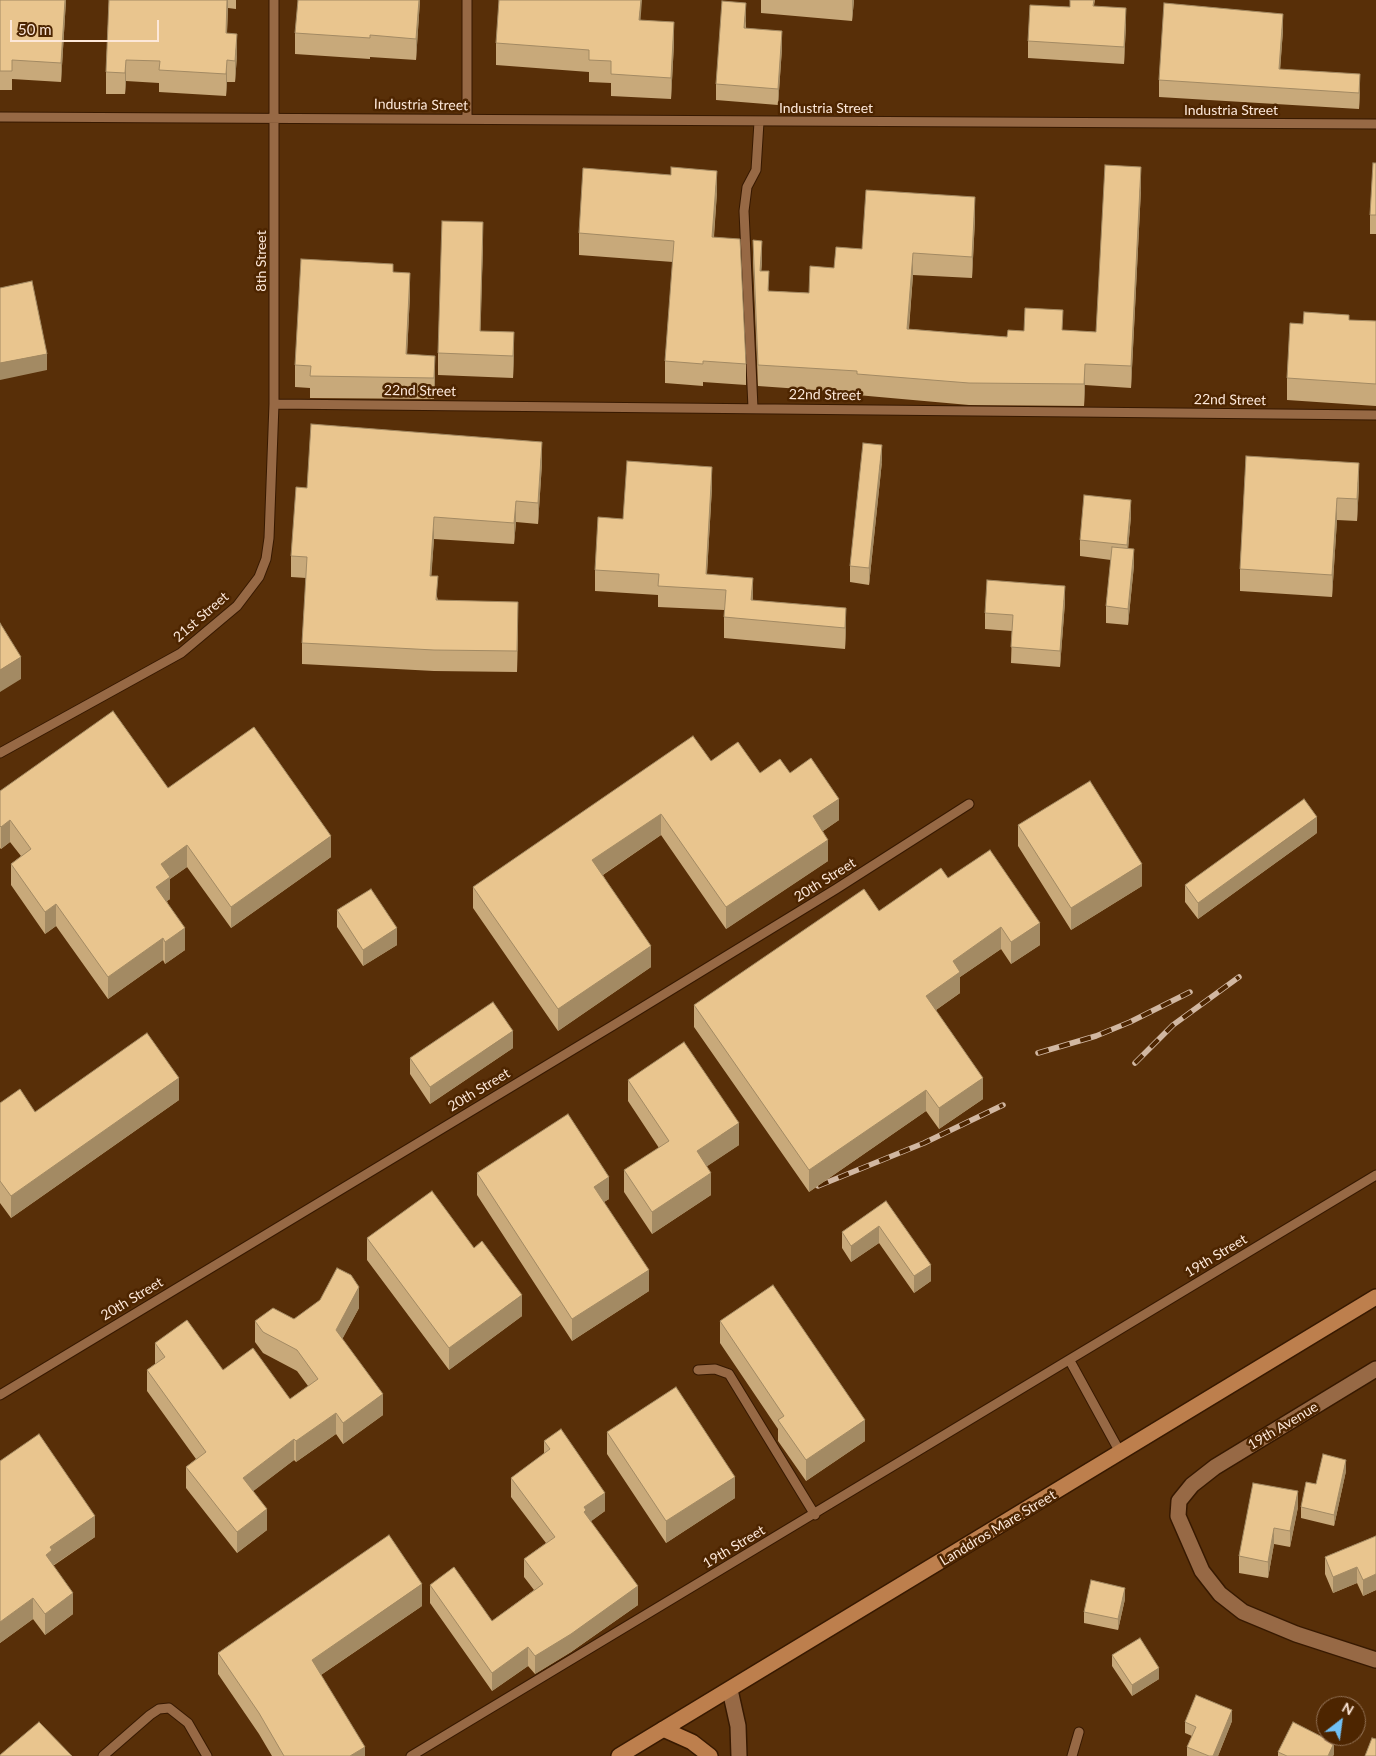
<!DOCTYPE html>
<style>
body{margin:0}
#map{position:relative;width:1376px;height:1756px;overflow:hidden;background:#582f08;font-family:Lato,sans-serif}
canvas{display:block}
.north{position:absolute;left:1316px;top:1696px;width:50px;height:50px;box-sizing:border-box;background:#4d2500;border:1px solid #937357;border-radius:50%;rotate:30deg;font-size:14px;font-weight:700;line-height:20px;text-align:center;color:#fde8d9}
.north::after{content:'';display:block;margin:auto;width:18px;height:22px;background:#71c1f5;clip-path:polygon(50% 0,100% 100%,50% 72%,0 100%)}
.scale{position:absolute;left:10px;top:20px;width:149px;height:22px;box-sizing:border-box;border:2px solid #fde8d9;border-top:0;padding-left:6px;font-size:15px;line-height:18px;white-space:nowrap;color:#fde8d9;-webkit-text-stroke:4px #4d2500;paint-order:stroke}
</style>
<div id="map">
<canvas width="1376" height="1756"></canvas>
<div class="north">N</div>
<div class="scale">50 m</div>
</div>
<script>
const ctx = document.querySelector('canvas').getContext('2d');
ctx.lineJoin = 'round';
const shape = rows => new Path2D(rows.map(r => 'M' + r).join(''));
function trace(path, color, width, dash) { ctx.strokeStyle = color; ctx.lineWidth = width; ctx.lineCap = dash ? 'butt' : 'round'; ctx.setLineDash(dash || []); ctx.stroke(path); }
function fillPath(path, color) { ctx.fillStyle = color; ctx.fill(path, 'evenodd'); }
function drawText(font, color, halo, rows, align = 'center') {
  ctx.font = font + ' Lato,sans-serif'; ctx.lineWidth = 5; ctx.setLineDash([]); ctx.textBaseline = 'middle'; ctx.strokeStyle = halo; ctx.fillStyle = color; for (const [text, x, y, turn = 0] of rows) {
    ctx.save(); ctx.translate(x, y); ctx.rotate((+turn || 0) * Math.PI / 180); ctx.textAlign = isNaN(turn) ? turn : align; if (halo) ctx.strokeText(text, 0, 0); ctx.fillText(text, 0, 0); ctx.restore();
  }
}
const lane = shape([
 [467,0,467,119],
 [0,117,1376,124],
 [274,404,1376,415],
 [753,408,744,211,747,187,756,170,759,122],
 [0,753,181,653,237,606,259,577,266,559,269,538,274,404,274,0],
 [1070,1361,1121,1454],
 [698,1370,715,1369,729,1374,815,1515],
 [0,1395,612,1026,836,889,969,804],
 [103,1756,150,1715,159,1709,169,1708,188,1723,207,1756],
 [411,1756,1376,1175],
 [1072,1756,1079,1732]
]);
const street = shape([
 [1376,1369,1215,1467,1192,1485,1179,1501,1178,1516,1202,1571,1220,1594,1243,1612,1296,1634,1376,1660],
 [730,1690,738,1726,739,1756]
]);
const primary = shape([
 [663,1729,692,1742,710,1756],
 [619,1756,1376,1297]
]);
trace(lane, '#371900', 11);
trace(street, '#371900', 18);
trace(primary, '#371900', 18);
trace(lane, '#976945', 9);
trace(street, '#976945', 15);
trace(primary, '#bd7f4d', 15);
const rail = shape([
 [1038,1053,1096,1036,1130,1022,1190,992],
 [1135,1063,1173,1025,1239,977],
 [818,1186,924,1143,1003,1105]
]);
trace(rail, '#d1b7a1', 5.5);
trace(rail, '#4d2500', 4, [11]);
fillPath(shape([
 [0,0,66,0,61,82,12,79,12,90,0,90],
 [109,0,236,0,236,9,228,8,227,33,237,55,235,82,227,82,226,96,159,92,159,83,126,81,125,94,106,94,106,72],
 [420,0,416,60,370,57,370,59,295,54,295,33],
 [761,0,854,0,852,21,761,13],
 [1095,0,1094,6,1126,24,1124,64,1028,58,1028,41,1070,7],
 [641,20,674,43,671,99,611,96,611,83,589,82,589,72,496,65,496,43],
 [746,20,746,28,782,48,778,105,716,100,716,84],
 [1283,30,1280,69,1360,91,1359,109,1159,97,1159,80],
 [1376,163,1376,234,1370,234,1370,215],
 [1141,189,1131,388,1085,385,1084,406,969,405,857,395,857,393,758,386,753,261,753,240,762,262,761,271,769,291,809,293,834,268,862,249,975,219,972,278,913,275,909,329,1007,337,1024,331,1063,330,1096,332],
 [717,192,714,237,746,364,746,385,703,382,703,386,665,383,665,361,673,262,579,255,579,233],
 [483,244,480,331,514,354,513,378,438,375,438,353],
 [393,272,410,294,407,354,435,377,434,399,310,398,310,388,295,387,295,365],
 [1349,320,1376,321,1376,406,1287,400,1287,378,1303,324],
 [1246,456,1359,485,1357,521,1337,520,1332,597,1240,591,1240,569],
 [882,461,869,585,850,582,850,566],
 [542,463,538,524,516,522,514,544,434,539,431,576,438,600,518,624,517,672,434,671,302,664,302,643,306,578,291,577,291,556,307,488],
 [712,487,707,574,753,600,846,628,845,649,724,638,724,610,658,607,658,595,595,591,595,570,623,519],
 [1131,516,1128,549,1134,565,1128,625,1106,623,1106,606,1111,560,1080,556,1080,540],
 [1065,602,1060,667,1011,663,1012,631,985,629,985,613],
 [711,761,760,773,790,773,839,820,823,831,828,861,726,929,661,835,603,875,651,967,558,1031,473,908,473,887],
 [168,788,331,857,231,928,187,867,170,879,170,899,167,901,185,950,165,964,163,960,108,999,56,926,45,934,11,885,11,864,21,856,10,842,1,849,0,848,0,791],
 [1018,825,1142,886,1071,930,1018,846],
 [1317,833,1198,919,1185,902,1185,885],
 [948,878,1040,945,1011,964,1001,949,960,977,960,993,936,1010,983,1099,939,1129,926,1111,809,1192,694,1027,694,1005,879,911],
 [337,910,397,945,363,966,337,927],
 [513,1048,430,1104,410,1074,410,1058],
 [628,1080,739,1145,707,1166,711,1195,652,1234,624,1192,624,1170,659,1148,628,1101],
 [179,1100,11,1218,0,1203,0,1103,35,1112],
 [477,1173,609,1199,604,1202,649,1291,572,1341,477,1195],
 [886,1201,931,1281,914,1293,879,1243,851,1262,842,1248,842,1232],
 [367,1238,522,1316,449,1370,367,1260],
 [359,1308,342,1339,383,1415,343,1444,336,1434,296,1462,294,1460,253,1491,267,1530,237,1553,186,1488,186,1467,196,1459,147,1391,147,1370,155,1364,155,1343,223,1370,290,1399,308,1386,297,1371,263,1353,255,1342,255,1321,294,1319],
 [720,1321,865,1441,806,1481,778,1441,778,1429,720,1343],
 [607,1432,735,1498,666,1543,607,1454],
 [544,1441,605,1511,591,1521,638,1605,571,1652,535,1674,528,1666,492,1691,430,1603,430,1585,492,1621,534,1590,524,1577,524,1559,546,1543,511,1497,511,1478,544,1454],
 [0,1461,95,1537,53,1566,73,1614,45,1635,33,1619,0,1643],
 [1346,1471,1334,1526,1301,1518,1301,1507,1316,1484],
 [1298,1507,1290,1547,1274,1544,1268,1578,1239,1573,1239,1556],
 [1376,1536,1376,1590,1363,1596,1357,1583,1333,1593,1325,1574,1325,1557],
 [1125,1599,1118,1630,1084,1623,1084,1612],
 [422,1606,321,1675,365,1756,272,1756,259,1734,218,1674,218,1653],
 [1112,1655,1159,1679,1132,1696,1112,1666],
 [1232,1721,1218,1756,1187,1756,1187,1747,1192,1736,1185,1733,1185,1722],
 [1278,1752,1334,1754,1333,1756,1278,1756]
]), '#c8a97a');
fillPath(shape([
 [65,0,66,0,61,82,61,63],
 [227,0,228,0,228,8,226,54,226,33],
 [419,0,420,0,416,60,416,39],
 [641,0,642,0,639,41,639,20],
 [852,0,854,0,852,21],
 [746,3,746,20,744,44,744,28],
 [1126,8,1126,24,1124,64,1124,47],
 [1283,14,1283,30,1279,86,1279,69],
 [674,22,674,43,671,99,671,78],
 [782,31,782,48,778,105,778,89],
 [237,34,237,55,235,82,235,61],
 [126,60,126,81,125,94,125,73],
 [227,60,227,82,226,96,226,74],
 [1360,74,1360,91,1359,109,1359,93],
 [1141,167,1141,189,1131,388,1131,366],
 [717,171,717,192,712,259,712,237],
 [975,197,975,219,972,278,972,257],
 [483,222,483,244,480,352,480,331],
 [762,241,762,262,760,292,760,271],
 [913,253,913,275,907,350,907,329],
 [410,273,410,294,406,376,406,354],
 [514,332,514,354,513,378,513,356],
 [47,354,47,370,0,380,0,363],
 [435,356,435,377,434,399,434,378],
 [1085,364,1085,385,1084,406,1084,384],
 [542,442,542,463,538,524,538,503],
 [882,445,882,461,869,585,869,568],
 [1359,463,1359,485,1357,521,1357,499],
 [712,467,712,487,706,589,706,574],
 [1337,498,1337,520,1332,597,1332,575],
 [1131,500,1131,516,1127,561,1127,545],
 [516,501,516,522,514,544,514,523],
 [434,517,434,539,430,597,430,576],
 [1134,549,1134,565,1128,625,1128,609],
 [753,578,753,599,751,620,751,600],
 [1065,586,1065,602,1060,667,1060,651],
 [518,602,518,624,517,672,517,651],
 [846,608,846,628,845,649,845,628],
 [21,657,21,679,0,692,0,670],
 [839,799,839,820,813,838,813,816],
 [661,814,661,835,592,882,592,860],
 [1317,817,1317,833,1198,919,1198,903],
 [10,820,10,842,1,849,1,827],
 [331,836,331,857,231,928,231,907],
 [828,840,828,861,726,929,726,907],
 [187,845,187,867,170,879,170,899,156,908,156,887,161,864],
 [1142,864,1142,886,1071,930,1071,908],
 [56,904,56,926,45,934,45,912],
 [1040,923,1040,945,1011,964,1011,942],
 [1001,927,1001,949,960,977,960,993,926,1017,926,996,953,961],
 [185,928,185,950,165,964,165,942],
 [397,928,397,945,363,966,363,950],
 [163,938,163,960,108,999,108,977],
 [651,946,651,967,558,1031,558,1009],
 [513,1031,513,1048,430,1104,430,1087],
 [179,1078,179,1100,11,1218,11,1196],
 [983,1078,983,1099,939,1129,939,1108],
 [926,1090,926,1111,809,1192,809,1170],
 [739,1123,739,1145,697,1173,697,1151],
 [711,1173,711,1195,652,1234,652,1212],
 [609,1177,609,1199,594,1208,594,1187],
 [879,1226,879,1243,851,1262,851,1246],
 [931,1265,931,1281,914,1293,914,1276],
 [649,1270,649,1291,572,1341,572,1319],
 [359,1287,359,1308,336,1351,336,1330],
 [522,1295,522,1316,449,1370,449,1348],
 [383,1394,383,1415,343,1444,343,1423],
 [336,1413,336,1434,296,1462,296,1441],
 [865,1420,865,1441,806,1481,806,1460],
 [294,1439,294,1460,243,1499,243,1478],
 [1346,1460,1346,1471,1334,1526,1334,1515],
 [735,1477,735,1498,666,1543,666,1521],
 [1298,1491,1298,1507,1290,1547,1290,1531],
 [605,1493,605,1511,586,1525,584,1507],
 [267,1509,267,1530,237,1553,237,1532],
 [95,1516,95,1537,52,1566,46,1555,50,1547],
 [1274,1528,1274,1544,1268,1578,1268,1562],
 [1357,1567,1357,1583,1333,1593,1333,1577],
 [1376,1574,1376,1590,1363,1596,1363,1580],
 [422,1584,422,1606,312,1681,312,1660],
 [638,1586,638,1605,571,1652,535,1674,535,1656],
 [1125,1588,1125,1599,1118,1630,1118,1619],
 [73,1593,73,1614,45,1635,45,1614],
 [33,1598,33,1619,0,1643,0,1622],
 [528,1647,528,1666,492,1691,492,1673],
 [1159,1668,1159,1679,1132,1696,1132,1685],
 [1232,1710,1232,1721,1218,1756,1213,1756],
 [1334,1743,1334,1754,1333,1756,1328,1756],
 [365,1747,365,1756,350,1756]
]), '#a38a63');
const building = shape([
 [0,0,65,0,61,63,12,60,12,71,0,71,0,0],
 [109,0,227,0,226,33,237,34,235,61,227,60,226,74,159,70,160,61,126,60,125,73,106,72,109,0],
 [298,0,419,0,416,39,370,35,370,38,295,33,298,0],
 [499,0,641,0,639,20,674,22,671,78,611,74,611,61,589,60,589,50,496,43,499,0],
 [1070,0,1094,0,1093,6,1126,8,1124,47,1028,41,1030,5,1070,7,1070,0],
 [722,1,746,3,744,28,782,31,778,89,716,84,722,1],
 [1164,3,1283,14,1279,69,1360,74,1359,93,1159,80,1164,3],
 [1373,163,1376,163,1376,215,1370,215,1373,163],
 [1105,165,1141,167,1131,366,1085,364,1084,384,969,383,857,374,857,371,758,365,753,240,762,241,760,271,769,271,768,291,809,293,810,266,834,268,836,247,862,249,866,190,975,197,972,257,913,253,907,329,1007,337,1008,330,1024,331,1025,308,1063,310,1062,330,1096,332,1105,165],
 [671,167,717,171,712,237,740,239,746,364,703,361,703,364,665,361,674,241,579,233,583,168,671,175,671,167],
 [442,221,483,222,480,331,514,332,513,356,438,353,442,221],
 [301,259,393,264,393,272,410,273,406,354,435,356,434,378,310,376,311,366,295,365,301,259],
 [32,281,47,354,0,363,0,288,32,281],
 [1304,312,1349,315,1349,320,1376,321,1376,384,1287,378,1290,323,1303,324,1304,312],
 [311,424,542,442,538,503,516,501,514,523,434,517,430,576,438,576,436,600,518,602,517,651,434,650,302,643,307,557,291,556,296,487,307,488,311,424],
 [863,443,882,445,869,568,850,566,863,443],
 [1246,456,1359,463,1357,499,1337,498,1332,575,1240,569,1246,456],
 [627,461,712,467,706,574,753,578,751,600,846,608,845,628,724,617,726,590,658,586,659,574,595,570,598,517,623,519,627,461],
 [1084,495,1131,500,1127,545,1080,540,1084,495],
 [1112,547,1134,549,1128,609,1106,606,1112,547],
 [987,580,1065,586,1060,651,1011,647,1013,615,985,613,987,580],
 [0,623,21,657,0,670,0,623],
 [113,711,168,788,254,727,331,836,231,907,187,845,161,864,170,877,156,887,185,928,165,942,163,938,108,977,56,904,45,912,11,864,31,849,10,820,1,827,0,826,0,791,113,711],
 [693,736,711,761,738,742,760,773,780,759,790,773,811,758,839,799,813,816,828,840,726,907,661,814,592,860,651,946,558,1009,473,887,693,736],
 [1090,781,1142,864,1071,908,1018,825,1090,781],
 [1304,799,1317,817,1198,903,1185,885,1304,799],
 [990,850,1040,923,1011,942,1001,927,953,961,960,972,926,996,983,1078,939,1108,926,1090,809,1170,694,1005,864,889,879,911,941,868,948,878,990,850],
 [371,889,397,928,363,950,337,910,371,889],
 [493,1002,513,1031,430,1087,410,1058,493,1002],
 [147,1033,179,1078,11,1196,0,1181,0,1103,20,1089,35,1112,147,1033],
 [684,1042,739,1123,697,1151,711,1173,652,1212,624,1170,669,1141,628,1080,684,1042],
 [568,1114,609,1177,594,1187,649,1270,572,1319,477,1173,568,1114],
 [432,1191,474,1248,482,1241,522,1295,449,1348,367,1238,432,1191],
 [886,1201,931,1265,914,1276,879,1226,851,1246,842,1232,886,1201],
 [337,1268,351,1275,359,1287,336,1330,383,1394,343,1423,336,1413,296,1441,294,1439,243,1478,267,1509,237,1532,186,1467,206,1452,147,1370,165,1357,155,1343,187,1320,223,1370,253,1348,290,1399,318,1379,297,1350,263,1332,255,1321,273,1308,294,1319,320,1300,337,1268],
 [773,1285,865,1420,806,1460,778,1420,784,1416,720,1321,773,1285],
 [676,1387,735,1477,666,1521,607,1432,676,1387],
 [561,1429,605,1493,584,1507,586,1510,584,1512,638,1586,571,1634,535,1656,528,1647,492,1673,430,1585,454,1567,492,1621,543,1584,524,1559,555,1537,511,1478,550,1449,544,1441,561,1429],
 [39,1434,95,1516,50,1547,52,1550,46,1555,73,1593,45,1614,33,1598,0,1622,0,1461,39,1434],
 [1323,1454,1346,1460,1334,1515,1301,1507,1306,1482,1316,1484,1323,1454],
 [1253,1483,1298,1491,1290,1531,1274,1528,1268,1562,1239,1556,1253,1483],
 [389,1535,422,1584,312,1660,365,1747,350,1756,284,1756,259,1713,218,1653,389,1535],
 [1376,1536,1376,1574,1363,1580,1357,1567,1333,1577,1325,1557,1376,1536],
 [1091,1580,1125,1588,1118,1619,1084,1612,1091,1580],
 [1140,1638,1159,1668,1132,1685,1112,1655,1140,1638],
 [1196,1695,1232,1710,1213,1756,1209,1756,1187,1747,1196,1727,1185,1722,1196,1695],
 [39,1722,72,1756,0,1756,0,1755,39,1722],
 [1293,1722,1334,1743,1328,1756,1287,1756,1278,1752,1293,1722],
 [1372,1738,1376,1739,1376,1756,1365,1756,1372,1738]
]);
fillPath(building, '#e9c58e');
trace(building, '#a38a63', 1);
drawText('14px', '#fde8d9', '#4d2500', [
 ["Industria Street",421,105,1],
 ["Industria Street",826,108],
 ["Industria Street",1231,110],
 ["8th Street",261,261,-90],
 ["22nd Street",420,391,1],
 ["22nd Street",825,395,1],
 ["22nd Street",1230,400,1],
 ["21st Street",201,617,-41],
 ["20th Street",825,880,-32],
 ["20th Street",479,1090,-31],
 ["19th Street",1216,1256,-31],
 ["20th Street",132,1299,-31],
 ["19th Avenue",1283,1426,-31],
 ["Landdros Mare Street",998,1528,-31],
 ["19th Street",734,1547,-31]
]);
</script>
